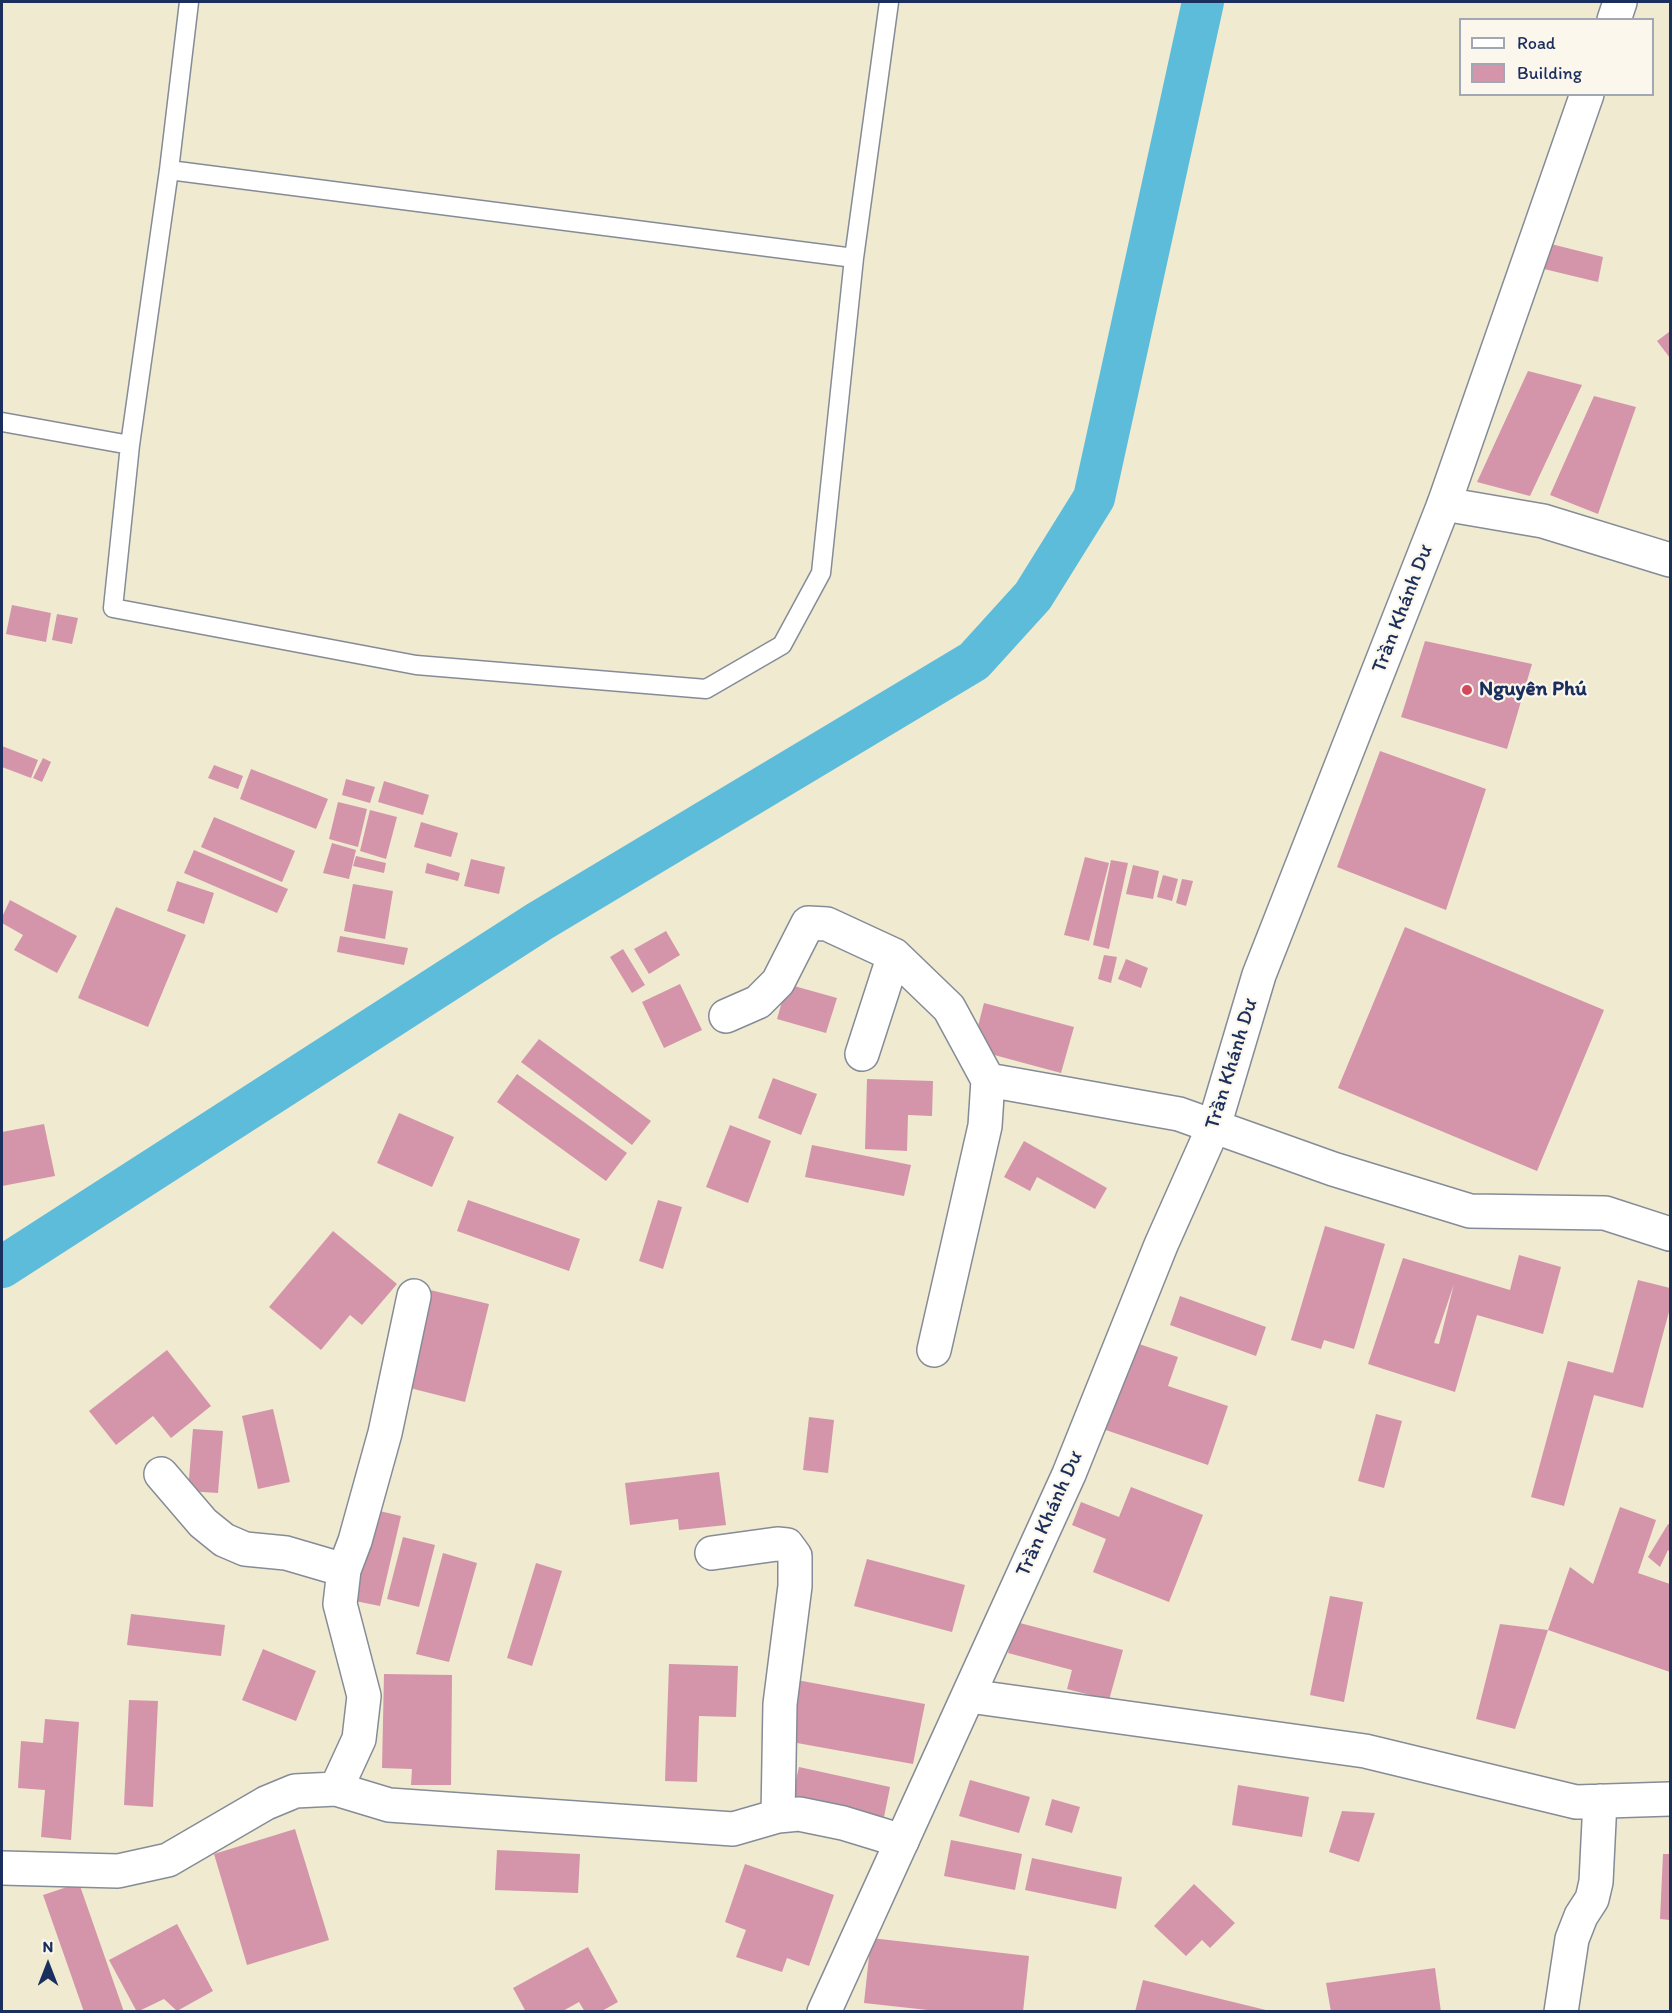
<!DOCTYPE html>
<meta charset="utf-8">
<style>
body{margin:0}
#map{position:relative;width:1672px;height:2013px;overflow:hidden;background:#efead0;font-family:Itim,sans-serif}
canvas{display:block}
.frame{position:absolute;inset:0;border:3px solid #1b2f5e;pointer-events:none}
.legend{position:absolute;left:1459px;top:18px;width:195px;height:78px;box-sizing:border-box;background:#fbf7ec;border:2px solid #a1a7b3;margin:0;padding:8px 10px;list-style:none;font-size:18px;color:#1b2f5e}
.legend li{display:flex;align-items:center;gap:12px;height:30px}
.legend b{width:30px;border:2px solid #a1a7b3}
.north{position:absolute;left:18px;top:1935px;width:60px;height:60px;-webkit-text-stroke:4px #fbf7ec;paint-order:stroke;rotate:0deg;font-size:16px;font-weight:700;line-height:24px;text-align:center;color:#1b2f5e}
.north::after{content:'';display:block;margin:auto;width:21px;height:27px;background:#1b2f5e;clip-path:polygon(50% 0,100% 100%,50% 72%,0 100%)}
</style>
<div id="map">
<canvas width="1672" height="2013"></canvas>
<div class="frame"></div>
<ul class="legend">
<li><b style="height:8px;background:#fff"></b>Road</li>
<li><b style="height:16px;background:#d495aa"></b>Building</li>
</ul>
<div class="north">N</div>
</div>
<script>
const ctx = document.querySelector('canvas').getContext('2d');
ctx.lineJoin = 'round';
const shape = rows => new Path2D(rows.map(r => 'M' + r).join(''));
function trace(path, color, width, dash) { ctx.strokeStyle = color; ctx.lineWidth = width; ctx.lineCap = dash ? 'butt' : 'round'; ctx.setLineDash(dash || []); ctx.stroke(path); }
function fillPath(path, color) { ctx.fillStyle = color; ctx.fill(path, 'evenodd'); }
function drawText(font, color, halo, rows, align = 'center') {
  ctx.font = font + ' Itim,sans-serif'; ctx.lineWidth = 4.5; ctx.setLineDash([]); ctx.textBaseline = 'middle'; ctx.strokeStyle = halo; ctx.fillStyle = color; for (const [text, x, y, turn = 0] of rows) {
    ctx.save(); ctx.translate(x, y); ctx.rotate((+turn || 0) * Math.PI / 180); ctx.textAlign = isNaN(turn) ? turn : align; if (halo) ctx.strokeText(text, 0, 0); ctx.fillText(text, 0, 0); ctx.restore();
  }
}
trace(shape([
 [2,1267,540,921,974,661,1033,596,1094,498,1203,2]
]), '#5cbcda', 42);
fillPath(shape([
 [1551,244,1603,257,1598,282,1544,269],
 [1669,332,1670,333,1670,358,1657,341],
 [1528,371,1582,385,1530,496,1477,482],
 [1594,396,1636,407,1598,514,1550,495],
 [12,605,51,613,46,642,6,634],
 [57,614,78,618,72,644,52,640],
 [1425,641,1532,664,1507,749,1401,717],
 [2,746,38,760,31,778,2,767],
 [1380,751,1486,789,1446,910,1337,867],
 [43,758,51,762,42,782,33,778],
 [214,765,243,776,238,789,208,778],
 [251,769,328,799,316,829,240,799],
 [346,779,375,787,370,803,342,795],
 [384,781,429,795,423,815,378,802],
 [338,802,367,809,358,847,329,839],
 [370,810,397,817,386,859,360,851],
 [214,817,295,851,282,882,201,847],
 [421,822,458,833,451,857,414,847],
 [332,843,356,850,349,879,323,873],
 [194,850,288,889,277,913,184,873],
 [356,856,386,863,384,873,353,866],
 [1085,857,1109,863,1089,941,1064,935],
 [471,859,505,867,499,894,464,886],
 [1111,860,1128,863,1109,949,1093,945],
 [427,863,460,873,458,881,425,873],
 [1133,865,1159,871,1153,899,1126,894],
 [1163,875,1178,879,1172,901,1157,897],
 [1182,879,1193,881,1186,906,1176,903],
 [177,881,214,893,204,924,167,911],
 [353,884,393,891,385,939,344,931],
 [10,900,77,936,57,973,14,950,23,935,2,923,2,917],
 [116,907,186,935,148,1027,78,998],
 [1405,927,1604,1010,1537,1171,1338,1088],
 [666,931,680,955,649,974,634,949],
 [340,936,408,948,404,965,337,952],
 [623,949,645,985,632,993,610,957],
 [1104,955,1117,957,1111,983,1098,979],
 [1126,959,1148,968,1141,988,1118,979],
 [680,984,702,1030,664,1048,642,1002],
 [787,984,837,998,826,1033,777,1019],
 [984,1003,1074,1027,1061,1073,972,1049],
 [539,1039,651,1121,632,1145,521,1062],
 [517,1074,627,1153,606,1181,497,1102],
 [773,1078,817,1094,801,1135,758,1118],
 [867,1079,933,1081,932,1116,908,1115,907,1151,865,1149],
 [399,1113,454,1137,432,1187,377,1163],
 [44,1124,55,1176,2,1186,2,1132],
 [730,1125,771,1141,748,1203,706,1187],
 [1024,1141,1107,1188,1095,1209,1037,1177,1030,1191,1004,1177],
 [812,1145,911,1165,904,1196,805,1177],
 [468,1200,580,1239,569,1271,457,1231],
 [658,1200,682,1207,663,1269,639,1261],
 [1325,1226,1385,1244,1354,1349,1324,1340,1321,1349,1291,1340],
 [333,1231,397,1284,362,1325,350,1315,321,1350,269,1307],
 [1519,1255,1561,1267,1543,1334,1477,1315,1455,1392,1368,1364,1403,1258,1510,1290],
 [1454,1284,1439,1344,1434,1343],
 [1638,1280,1670,1288,1670,1308,1643,1408,1594,1395,1564,1506,1531,1497,1568,1361,1613,1373],
 [430,1290,489,1304,465,1402,406,1387],
 [1180,1296,1266,1327,1256,1356,1170,1325],
 [1130,1341,1178,1357,1168,1386,1228,1406,1208,1465,1100,1428],
 [167,1350,211,1406,171,1438,153,1416,116,1445,89,1411],
 [273,1409,290,1482,258,1489,242,1416],
 [1376,1414,1402,1421,1384,1488,1358,1481],
 [809,1417,834,1420,828,1473,803,1470],
 [193,1429,223,1431,218,1493,188,1491],
 [719,1472,726,1525,679,1530,678,1519,630,1525,625,1483],
 [1131,1487,1203,1515,1169,1602,1093,1572,1106,1539,1072,1525,1081,1502,1119,1517],
 [1620,1507,1656,1520,1638,1573,1670,1584,1670,1672,1548,1630,1570,1567,1593,1584],
 [371,1509,401,1516,380,1606,350,1600],
 [1668,1524,1670,1525,1670,1552,1668,1550,1660,1567,1648,1557],
 [403,1537,435,1545,419,1607,387,1599],
 [443,1553,477,1563,449,1662,416,1654],
 [867,1559,965,1585,952,1632,854,1606],
 [536,1563,562,1571,532,1666,507,1658],
 [1330,1596,1363,1602,1344,1702,1310,1695],
 [131,1614,225,1625,221,1656,127,1645],
 [1016,1622,1123,1650,1109,1700,1067,1689,1072,1670,1008,1653],
 [1500,1624,1548,1630,1515,1729,1476,1719],
 [263,1649,316,1671,296,1721,242,1700],
 [669,1664,738,1666,736,1717,699,1716,697,1782,665,1781],
 [384,1674,452,1675,451,1785,411,1785,412,1769,382,1768],
 [797,1680,925,1704,913,1764,786,1741],
 [129,1700,158,1701,153,1807,124,1805],
 [45,1719,79,1722,71,1840,41,1837,45,1790,18,1788,21,1741,43,1743],
 [799,1767,890,1787,884,1817,792,1797],
 [970,1780,1030,1797,1019,1833,959,1816],
 [1238,1785,1309,1797,1302,1837,1232,1825],
 [1052,1799,1080,1807,1072,1833,1045,1825],
 [1342,1811,1375,1813,1359,1862,1329,1852],
 [295,1829,329,1940,247,1965,214,1854],
 [951,1840,1022,1854,1015,1890,944,1876],
 [497,1850,580,1854,578,1893,495,1890],
 [1663,1854,1670,1854,1670,1920,1660,1919],
 [1032,1858,1122,1877,1116,1909,1025,1890],
 [745,1864,834,1895,809,1966,787,1958,782,1972,736,1957,746,1930,725,1922],
 [79,1883,124,2012,84,2012,43,1895],
 [1194,1884,1235,1923,1210,1948,1202,1940,1186,1956,1154,1926],
 [177,1924,213,1991,177,2011,164,1999,137,2012,109,1960],
 [871,1938,1029,1956,1023,2012,946,2012,864,2003],
 [588,1947,618,2002,600,2012,585,2012,579,2002,561,2012,526,2012,513,1988],
 [1435,1968,1441,2012,1331,2012,1326,1983],
 [1143,1980,1270,2011,1270,2012,1135,2012]
]), '#d495aa');
const lane = shape([
 [169,170,854,258],
 [2,422,130,445,113,608,416,665,706,689,782,645,821,573,854,258,889,2],
 [130,445,169,170,189,2]
]);
const street = shape([
 [1444,504,1543,521,1670,560],
 [726,1016,758,1002,778,982,808,923,827,924,894,955,949,1008,988,1080,1179,1114,1333,1169,1470,1211,1605,1213,1670,1234],
 [862,1054,894,955],
 [934,1350,985,1126,988,1080],
 [161,1474,203,1523,224,1540,245,1549,286,1553,344,1570],
 [712,1553,777,1544,787,1545,795,1556,795,1586,780,1704,778,1816],
 [969,1696,1365,1751,1576,1802,1670,1799],
 [336,1789,359,1739,364,1696,340,1604,344,1570,355,1541,385,1433,414,1296],
 [2,1868,118,1871,168,1860,266,1803,295,1791,336,1789,389,1805,733,1829,778,1816,799,1814,843,1823,902,1841],
 [1561,2012,1572,1939,1581,1916,1592,1899,1596,1882,1600,1801]
]);
const secondary = shape([
 [1614,20,1620,2],
 [824,2012,1069,1474,1161,1245,1214,1126,1259,975,1444,504,1587,94]
]);
trace(lane, '#858c97', 21);
trace(street, '#858c97', 36);
trace(secondary, '#858c97', 36);
trace(lane, '#fff', 18);
trace(street, '#fff', 33);
trace(secondary, '#fff', 33);
for (const [x, y, r, color] of [
 [1467,690,6,"#d1495b"]
]) { const dot = new Path2D(); dot.arc(x, y, r, 0, 2 * Math.PI); ctx.fillStyle = color; ctx.fill(dot); trace(dot, '#fbf7ec', 2); }
drawText('21px', '#1b2f5e', '#fbf7ec', [
 ["Trần Khánh Dư",1403,609,-69],
 ["Trần Khánh Dư",1232,1064,-73],
 ["Trần Khánh Dư",1050,1514,-66]
]);
drawText('bold 21px', '#1b2f5e', '#fbf7ec', [
 ["Nguyên Phú",1479,690]
], 'left');
</script>
